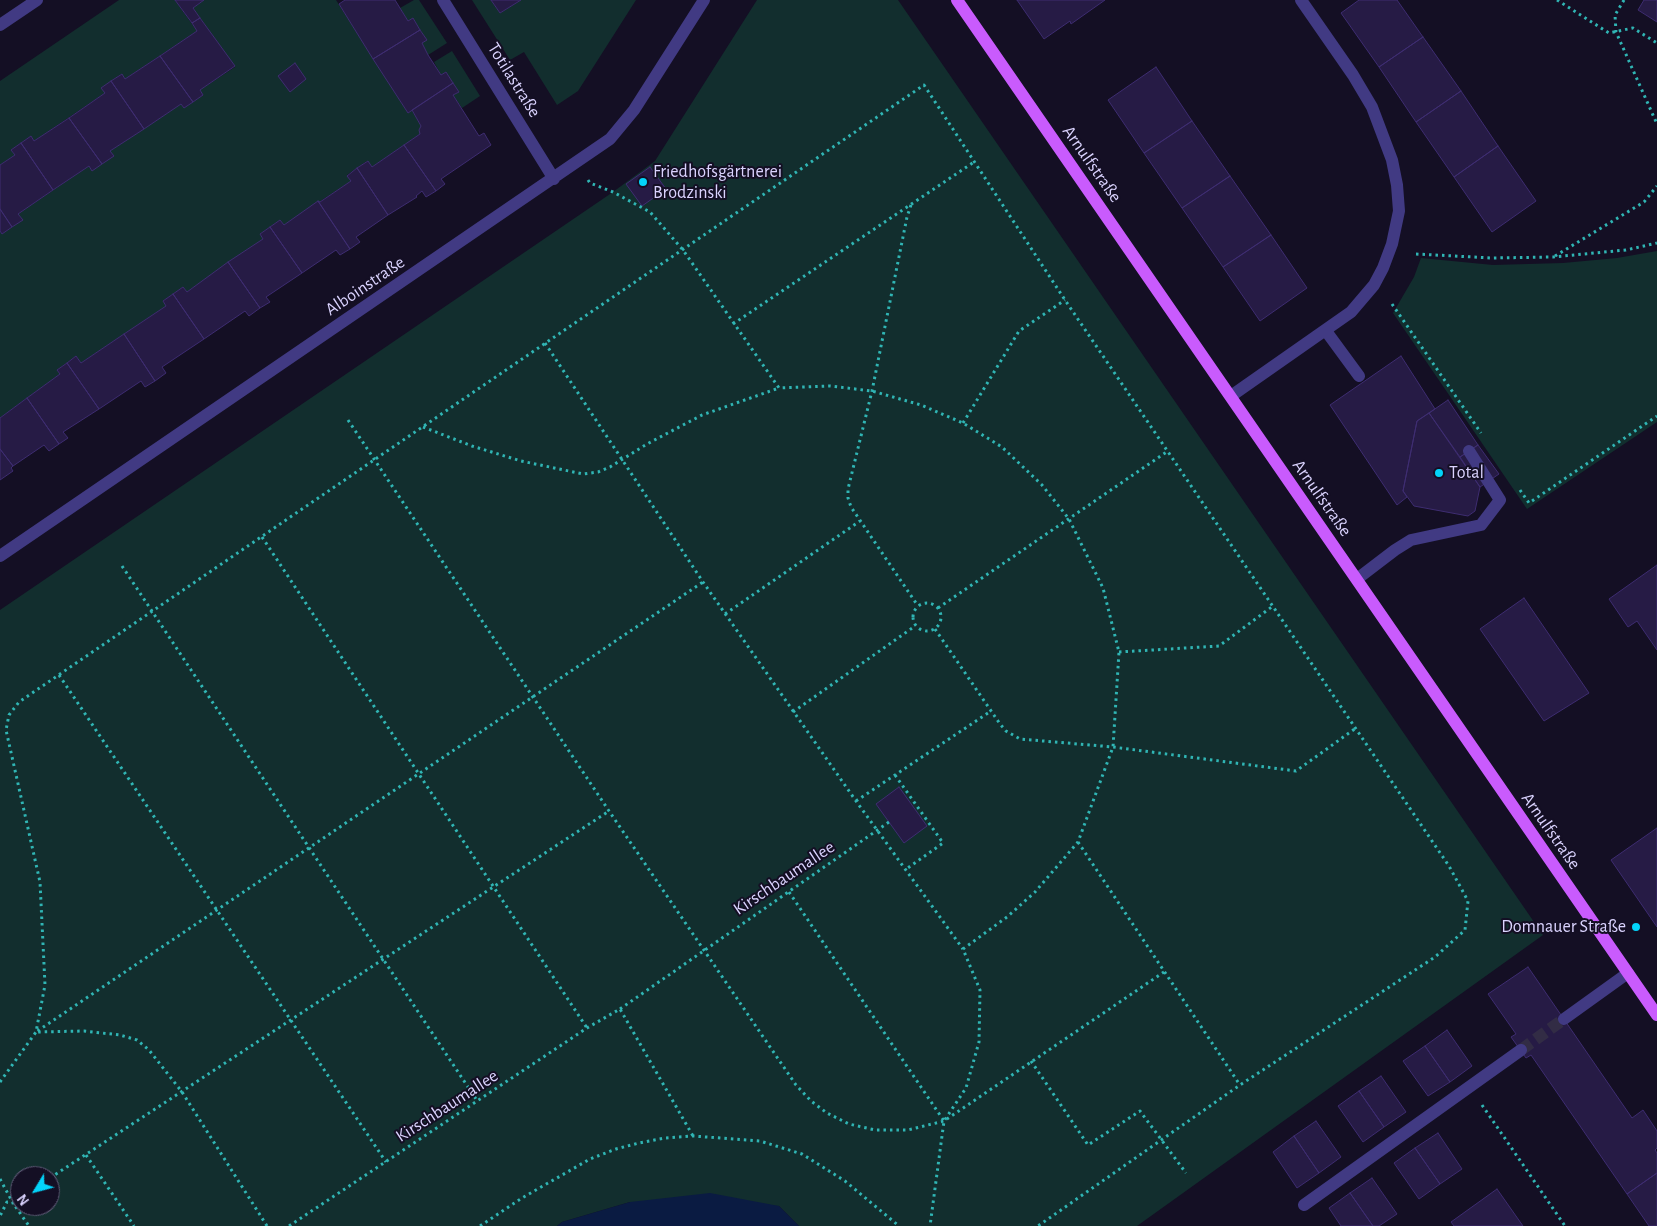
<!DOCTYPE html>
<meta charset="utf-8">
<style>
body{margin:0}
#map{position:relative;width:1657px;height:1226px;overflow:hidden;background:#140f24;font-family:"Alegreya Sans",sans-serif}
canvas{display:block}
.north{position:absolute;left:10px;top:1166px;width:50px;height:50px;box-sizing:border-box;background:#140f24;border:1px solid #635d7b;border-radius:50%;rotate:233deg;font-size:14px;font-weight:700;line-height:20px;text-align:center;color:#dad3fe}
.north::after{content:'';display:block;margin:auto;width:18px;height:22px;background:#03d4fa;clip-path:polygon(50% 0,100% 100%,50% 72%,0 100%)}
</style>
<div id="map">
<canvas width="1657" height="1226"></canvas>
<div class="north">N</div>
</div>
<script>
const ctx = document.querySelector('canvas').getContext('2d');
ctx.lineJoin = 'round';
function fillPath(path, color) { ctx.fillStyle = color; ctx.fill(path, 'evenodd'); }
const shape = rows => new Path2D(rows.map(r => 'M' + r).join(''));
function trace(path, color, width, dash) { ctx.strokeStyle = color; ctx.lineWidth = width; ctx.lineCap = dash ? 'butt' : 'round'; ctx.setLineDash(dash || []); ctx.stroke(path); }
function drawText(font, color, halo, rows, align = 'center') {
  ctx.font = font + ' "Alegreya Sans",sans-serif'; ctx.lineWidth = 4; ctx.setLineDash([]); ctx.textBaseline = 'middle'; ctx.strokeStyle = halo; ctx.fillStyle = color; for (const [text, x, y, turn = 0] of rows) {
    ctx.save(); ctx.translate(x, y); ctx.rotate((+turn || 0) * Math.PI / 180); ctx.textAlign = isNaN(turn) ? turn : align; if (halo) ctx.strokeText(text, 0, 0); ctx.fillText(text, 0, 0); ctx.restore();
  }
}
fillPath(shape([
 [119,0,175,0,197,31,125,79,121,74,102,88,105,93,34,141,31,136,11,150,15,155,0,165,0,81],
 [204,0,336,0,408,113,412,110,421,126,420,134,372,167,367,161,347,175,351,181,284,225,280,220,260,234,263,239,187,292,183,287,163,301,166,306,81,363,76,356,57,370,60,374,0,418,0,231,2,234,22,220,18,214,89,166,92,170,110,151,181,104,184,108,203,95,200,90,235,67,193,8],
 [414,0,419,0,447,43,428,55,422,43,426,40,413,18,408,21,400,8],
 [472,0,491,0,500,13,521,0,636,0,578,91,557,105,524,52,510,60],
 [757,0,898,0,1543,935,1137,1226,799,1226,779,1206,630,1202,562,1222,557,1226,0,1226,0,610,613,192,655,161],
 [20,1176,50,1176,50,1206,20,1206],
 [452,51,480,96,462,108,453,95,459,92,453,83,446,72,441,75,434,62],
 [1657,251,1657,422,1527,509,1393,313,1414,277,1421,258,1493,265,1563,263,1617,258]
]), '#122e2e');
fillPath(shape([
 [710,1193,779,1206,799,1226,557,1226,562,1222,630,1202]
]), '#0a1b42');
const building = shape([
 [175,0,204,0,193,8,200,18,192,23,175,0],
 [345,0,395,0,408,21,413,18,420,30,373,59,339,4,345,0],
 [491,0,521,0,500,13,491,0],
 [1017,0,1105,0,1071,24,1070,21,1044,39,1017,0],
 [1359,0,1397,0,1423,37,1379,67,1341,13,1359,0],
 [1644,0,1657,0,1657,22,1638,10,1644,0],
 [200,18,235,66,200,90,203,95,193,102,160,56,197,31,192,23,200,18],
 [420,30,427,40,422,43,428,55,441,75,446,72,453,83,408,113,373,59,420,30],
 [1423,37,1461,91,1416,122,1379,67,1423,37],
 [160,56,193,102,184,108,181,104,144,129,111,81,122,74,125,79,160,56],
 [295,63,306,79,290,92,278,76,295,63],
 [1156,67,1192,121,1144,153,1108,100,1156,67],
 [111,81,144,129,110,151,114,156,102,164,69,118,105,93,101,88,111,81],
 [453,83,459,92,453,95,479,136,484,133,491,145,441,179,445,184,436,191,404,145,420,134,419,130,421,126,412,110,453,83],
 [1461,91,1498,146,1454,177,1416,122,1461,91],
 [69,118,102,164,92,171,89,166,53,190,21,143,31,136,34,141,69,118],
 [1192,121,1230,176,1182,208,1144,153,1192,121],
 [21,143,53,190,18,214,23,220,12,227,0,209,0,165,15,155,11,150,21,143],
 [404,145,436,191,426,197,422,191,416,196,417,197,388,215,357,168,368,161,372,167,404,145],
 [1498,146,1536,201,1492,232,1454,177,1498,146],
 [650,167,666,189,642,206,626,184,650,167],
 [357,168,388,215,356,237,360,242,350,249,318,201,320,202,351,181,347,176,357,168],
 [1230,176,1271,235,1223,267,1182,208,1230,176],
 [318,201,350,249,340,255,336,250,302,273,270,227,280,220,284,225,318,201],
 [0,209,12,227,2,234,0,231,0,209],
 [270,227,302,273,266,297,270,302,260,308,228,262,263,239,260,234,270,227],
 [1271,235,1307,288,1260,321,1223,267,1271,235],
 [228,262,260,308,249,316,245,311,204,339,173,294,183,287,187,292,228,262],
 [173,294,204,339,162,367,166,373,155,381,124,334,166,306,163,301,173,294],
 [124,334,155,381,145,387,141,381,99,409,67,363,76,356,81,363,124,334],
 [1401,356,1435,409,1417,421,1403,491,1407,497,1397,505,1330,405,1401,356],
 [67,363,99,409,63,432,68,438,59,444,27,398,60,374,57,370,67,363],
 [27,398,59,444,49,451,44,445,13,466,0,449,0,418,27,398],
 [1448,400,1478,445,1460,457,1429,413,1448,400],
 [1429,413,1480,487,1475,511,1468,516,1414,506,1403,491,1417,421,1429,413],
 [1478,445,1499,474,1480,487,1460,457,1478,445],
 [0,449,13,466,11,468,13,471,0,480,0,449],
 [1657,565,1657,650,1637,621,1628,627,1609,599,1657,565],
 [1524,598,1589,693,1544,721,1480,629,1524,598],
 [899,787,927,826,904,843,876,804,899,787],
 [1657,828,1657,927,1611,860,1657,828],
 [1528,967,1632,1118,1643,1110,1657,1131,1657,1148,1655,1150,1657,1153,1657,1173,1627,1194,1531,1055,1526,1058,1511,1037,1516,1034,1488,994,1528,967],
 [1447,1030,1472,1066,1450,1082,1425,1046,1447,1030],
 [1425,1046,1450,1082,1428,1096,1403,1061,1425,1046],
 [1381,1076,1406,1112,1384,1127,1359,1091,1381,1076],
 [1359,1091,1384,1127,1363,1142,1338,1106,1359,1091],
 [1316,1121,1341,1157,1319,1173,1294,1136,1316,1121],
 [1438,1133,1462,1169,1440,1184,1415,1148,1438,1133],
 [1294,1136,1319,1173,1297,1188,1273,1152,1294,1136],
 [1415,1148,1440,1184,1419,1199,1394,1163,1415,1148],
 [1657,1173,1657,1226,1649,1226,1627,1194,1657,1173],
 [1372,1178,1397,1214,1379,1226,1373,1226,1350,1193,1372,1178],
 [1497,1189,1523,1226,1454,1226,1451,1222,1497,1189],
 [1350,1193,1373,1226,1341,1226,1329,1208,1350,1193]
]);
fillPath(building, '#261b45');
trace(building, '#3e2d71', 1);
trace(shape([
 [1521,1050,1564,1019]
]), '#322c45', 12, [12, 6]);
trace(shape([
 [1557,0,1609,33,1633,28,1657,43],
 [1624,0,1615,15,1616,32,1657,124],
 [588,180,590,183,613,192,650,212,683,250,779,388,830,386,872,391,921,405,963,423,1002,447,1042,485,1069,519,1103,588,1119,652,1113,747,1078,842,1035,892,1007,917,963,949,980,990,979,1042,966,1088,944,1121,930,1226],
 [911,205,907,217,872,391,848,489,848,498,851,507,918,606],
 [1416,254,1492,258,1553,257,1626,250,1657,243],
 [1555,256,1644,202,1657,186],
 [1392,304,1481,433],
 [733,324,974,162],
 [545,343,703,582,856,801,963,949],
 [348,420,609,811,796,1085,811,1101,827,1113,849,1124,875,1130,908,1130,944,1121,1164,972],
 [963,423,1019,331,1065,300],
 [423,427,472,446,521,461,583,474,598,472,610,467,647,444,702,415,779,388],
 [1520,490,1529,503,1657,416],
 [262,537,587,1028],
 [122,566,478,1102],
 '913 617a14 14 0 1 1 28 0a14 14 0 1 1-28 0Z',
 [938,608,1168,451],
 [725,614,860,521],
 [935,629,1000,724,1006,731,1020,739,1113,747,1296,771,1356,728],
 [1119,652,1219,646,1273,606],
 [59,675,386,1162],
 [793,712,915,626],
 [895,775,943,843,905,870],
 [856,801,991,711],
 [1078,842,1240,1085],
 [789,892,944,1121],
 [620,1009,889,822],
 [1031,1061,1088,1145,1140,1111,1186,1173],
 [0,1082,36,1032,45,985,40,882,6,730,9,715,19,702,924,85,1065,300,1449,866,1468,901,1465,930,1435,957,1240,1085,1038,1226],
 [1482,1105,1565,1226],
 [86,1155,134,1226],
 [50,1178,609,811],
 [0,1179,13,1203,7,1202,0,1216],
 [20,1198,13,1203,29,1226],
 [267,1226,182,1092,149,1050,137,1040,120,1035,84,1031,36,1032,703,582],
 [289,1226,587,1028,620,1009,693,1136],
 [480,1226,522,1198,590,1159,616,1149,639,1143,665,1138,693,1136,760,1141,802,1154,845,1181,899,1226]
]), '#30b5b4', 3, [2.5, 4]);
trace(shape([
 [443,0,554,179],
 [0,25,37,0],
 [1326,331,1359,376],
 [1231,396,1351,312,1374,285,1383,268,1392,244,1399,211,1397,185,1392,160,1372,107,1353,75,1301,0],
 [0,556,610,139,634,110,704,0],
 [1357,579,1395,550,1411,540,1481,525,1500,500,1469,451],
 [1564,1019,1628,973],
 [1304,1205,1521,1050]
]), '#413a83', 12);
trace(shape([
 [957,0,1657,1015]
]), '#c95bfd', 12);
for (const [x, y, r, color] of [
 [643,182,5,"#03d4fa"],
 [1439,473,5,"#03d4fa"],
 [1636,927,5,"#03d4fa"]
]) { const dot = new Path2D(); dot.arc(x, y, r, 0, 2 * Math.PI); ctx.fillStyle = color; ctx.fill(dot); trace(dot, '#140f24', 2); }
drawText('18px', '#dad3fe', '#140f24', [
 ["Totilastraße",514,80,58],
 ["Arnulfstraße",1092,164,55],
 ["Alboinstraße",365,286,-34],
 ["Arnulfstraße",1322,498,55],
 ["Arnulfstraße",1551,831,55],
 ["Kirschbaumallee",784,878,-34],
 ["Kirschbaumallee",447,1106,-33]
]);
drawText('18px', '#dad3fe', '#140f24', [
 ["Friedhofsgärtnerei",653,172],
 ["Brodzinski",653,193],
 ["Total",1449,473],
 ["Domnauer Straße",1626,927,"right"]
], 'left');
</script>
